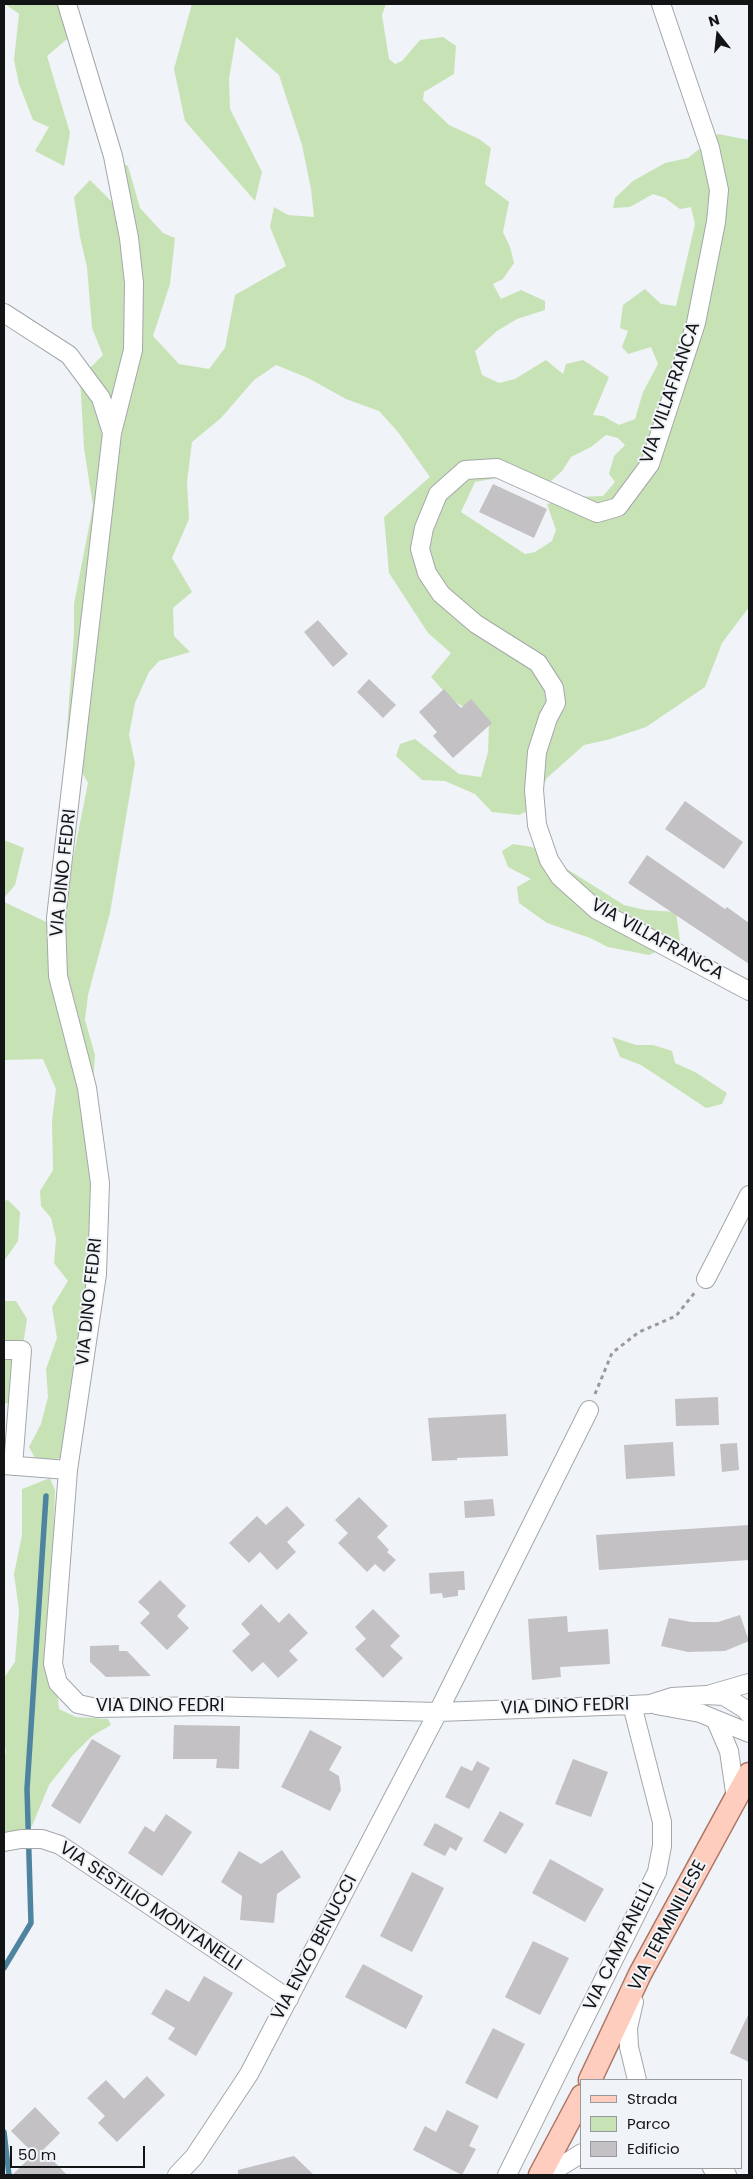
<!DOCTYPE html>
<style>
body{margin:0}
#map{position:relative;width:753px;height:2179px;overflow:hidden;background:#f0f3f7;font-family:Poppins,sans-serif}
canvas{display:block}
.frame{position:absolute;inset:0;border:5px solid #131415;pointer-events:none}
.legend{position:absolute;left:580px;top:2079px;width:162px;height:90px;box-sizing:border-box;background:#f0f3f7;border:1px solid #989a9d;margin:0;padding:6px 9px;list-style:none;font-size:15px;color:#131415}
.legend li{display:flex;align-items:center;gap:10px;height:25px}
.legend b{width:25px;border:1px solid #989a9d}
.north{position:absolute;left:693px;top:10px;width:50px;height:50px;-webkit-text-stroke:4px #f0f3f7;paint-order:stroke;rotate:344deg;font-size:14px;font-weight:700;line-height:20px;text-align:center;color:#131415}
.north::after{content:'';display:block;margin:auto;width:18px;height:22px;background:#131415;clip-path:polygon(50% 0,100% 100%,50% 72%,0 100%)}
.scale{position:absolute;left:10px;top:2146px;width:135px;height:22px;box-sizing:border-box;border:2px solid #131415;border-top:0;padding-left:6px;font-size:15px;line-height:18px;white-space:nowrap;color:#131415;-webkit-text-stroke:4px #f0f3f7;paint-order:stroke}
</style>
<div id="map">
<canvas width="753" height="2179"></canvas>
<div class="frame"></div>
<ul class="legend">
<li><b style="height:6px;background:#fecdbe"></b>Strada</li>
<li><b style="height:14px;background:#c7e3b5"></b>Parco</li>
<li><b style="height:14px;background:#c4c1c4"></b>Edificio</li>
</ul>
<div class="north">N</div>
<div class="scale">50 m</div>
</div>
<script>
const ctx = document.querySelector('canvas').getContext('2d');
ctx.lineJoin = 'round';
function fillPath(path, color) { ctx.fillStyle = color; ctx.fill(path, 'evenodd'); }
const shape = rows => new Path2D(rows.map(r => 'M' + r).join(''));
function trace(path, color, width, dash) { ctx.strokeStyle = color; ctx.lineWidth = width; ctx.lineCap = dash ? 'butt' : 'round'; ctx.setLineDash(dash || []); ctx.stroke(path); }
function drawText(font, color, halo, rows, align = 'center') {
  ctx.font = font + ' Poppins,sans-serif'; ctx.lineWidth = 4; ctx.setLineDash([]); ctx.textBaseline = 'middle'; ctx.strokeStyle = halo; ctx.fillStyle = color; for (const [text, x, y, turn = 0] of rows) {
    ctx.save(); ctx.translate(x, y); ctx.rotate((+turn || 0) * Math.PI / 180); ctx.textAlign = isNaN(turn) ? turn : align; if (halo) ctx.strokeText(text, 0, 0); ctx.fillText(text, 0, 0); ctx.restore();
  }
}
fillPath(shape([
 [5,4,71,4,73,34,47,56,70,133,64,166,35,151,49,127,33,120,19,84,14,60,19,14],
 [192,4,386,4,382,15,389,59,395,64,402,61,420,40,443,37,456,46,454,74,424,92,423,100,449,125,479,139,491,148,485,184,509,202,503,232,510,247,514,263,503,279,493,284,501,299,521,290,545,301,545,310,517,319,497,331,475,351,482,375,499,383,515,379,546,360,563,374,566,364,583,360,609,377,593,415,603,416,619,425,635,419,643,392,658,364,651,347,628,354,622,347,628,331,620,328,623,305,645,289,661,304,676,306,695,224,691,207,680,209,665,198,653,194,630,207,613,208,615,198,633,181,665,163,688,158,718,134,749,140,749,607,722,643,705,687,646,727,607,740,584,745,547,778,530,810,519,815,492,812,475,794,445,781,422,780,396,756,400,744,415,739,459,774,481,777,488,752,489,723,451,699,431,677,451,653,428,633,389,573,384,517,430,477,398,432,379,411,346,399,308,378,276,365,254,380,221,418,192,442,187,482,189,519,172,558,192,592,173,608,174,636,190,652,159,661,149,672,135,703,129,735,135,763,110,913,88,995,85,1020,95,1055,91,1115,92,1179,109,1217,106,1241,67,1458,36,1460,29,1447,41,1424,48,1397,46,1369,57,1338,52,1307,68,1281,54,1263,56,1239,51,1218,41,1206,40,1191,53,1170,52,1121,56,1089,43,1059,4,1060,4,902,59,928,88,783,66,743,74,633,74,604,93,506,84,448,80,378,103,355,92,328,87,267,80,237,74,197,90,180,120,210,115,160,128,166,140,208,163,233,175,238,170,284,153,336,179,364,209,369,225,348,235,295,286,266,270,227,274,207,288,215,314,217,311,189,302,145,279,75,236,37,229,79,230,109,262,172,255,201,185,121,174,69],
 [606,435,618,438,625,445,614,456,609,474,615,482,603,496,571,497,547,504,556,530,552,541,535,552,525,554,461,512,475,482,497,478,526,478,550,482,562,471,571,457,591,447],
 [4,840,24,848,15,885,4,898],
 [513,844,532,847,624,905,645,910,676,912,680,941,649,955,608,947,590,938,547,923,519,903,517,887,531,879,508,867,502,851],
 [612,1037,636,1045,653,1045,672,1051,675,1063,695,1072,727,1093,722,1104,706,1108,641,1065,620,1057],
 [8,1200,20,1212,18,1241,4,1261,4,1201],
 [4,1301,16,1301,27,1319,14,1404,4,1403],
 [50,1478,55,1490,54,1527,59,1579,57,1690,59,1709,76,1717,108,1719,111,1725,92,1736,72,1756,49,1785,32,1826,6,1836,4,1835,4,1756,6,1752,4,1742,4,1678,15,1662,19,1610,14,1574,22,1535,22,1489]
]), '#c7e3b5');
trace(shape([
 [4,1968,31,1923,27,1789,46,1496],
 [4,2132,9,2175]
]), '#4e849f', 5.5);
fillPath(shape([
 [493,484,547,509,534,538,479,512],
 [318,620,348,654,333,667,304,632],
 [369,679,396,705,383,718,357,692],
 [444,689,461,708,471,699,492,723,453,758,433,736,437,732,419,712],
 [685,801,743,842,724,869,665,829],
 [647,855,725,909,727,907,749,923,749,964,628,883],
 [718,1397,719,1425,676,1426,675,1399],
 [506,1414,508,1456,457,1458,457,1460,432,1461,428,1418],
 [673,1442,675,1476,626,1479,624,1445],
 [737,1443,739,1470,722,1472,720,1444],
 [359,1497,388,1526,377,1537,389,1550,387,1552,396,1560,384,1572,375,1564,367,1572,338,1543,348,1533,335,1520],
 [493,1499,495,1516,465,1518,464,1501],
 [287,1506,305,1525,287,1542,296,1552,277,1570,260,1552,249,1563,229,1543,257,1516,266,1525],
 [749,1525,749,1560,599,1570,596,1535],
 [464,1571,465,1590,458,1590,458,1596,443,1598,442,1593,430,1594,429,1573],
 [160,1580,186,1606,177,1616,189,1628,167,1650,140,1623,150,1613,138,1602],
 [261,1604,279,1623,289,1613,308,1633,289,1651,298,1660,278,1678,263,1662,252,1672,232,1651,250,1634,241,1624],
 [373,1609,400,1636,390,1646,403,1658,383,1678,355,1649,366,1639,355,1627],
 [740,1615,749,1641,725,1651,688,1652,661,1646,669,1618,691,1622,718,1622],
 [567,1616,568,1632,608,1629,610,1664,560,1667,561,1677,532,1680,528,1619],
 [119,1645,119,1651,127,1651,151,1676,106,1677,90,1662,90,1646],
 [174,1725,240,1726,239,1769,216,1768,217,1759,173,1759],
 [310,1730,342,1747,329,1770,339,1776,341,1790,330,1811,281,1787],
 [92,1739,121,1756,80,1824,51,1806],
 [573,1759,608,1772,591,1817,555,1804],
 [477,1761,490,1768,469,1809,445,1797,461,1766,472,1771],
 [500,1811,524,1824,506,1854,483,1841],
 [166,1814,192,1832,162,1876,128,1853,145,1826,154,1832],
 [435,1823,463,1838,456,1851,450,1847,445,1856,423,1845],
 [282,1850,301,1877,277,1894,274,1923,240,1920,242,1896,221,1882,239,1851,261,1864],
 [550,1859,604,1889,585,1922,532,1893],
 [412,1872,444,1888,412,1952,380,1936],
 [533,1941,569,1958,540,2015,505,1997],
 [363,1964,423,1996,406,2029,345,1997],
 [204,1976,233,1993,196,2056,168,2039,175,2028,151,2014,166,1989,189,2002],
 [749,2013,749,2062,730,2053],
 [493,2028,525,2044,497,2099,465,2083],
 [147,2076,165,2095,117,2142,98,2123,105,2116,87,2098,106,2080,124,2099],
 [35,2107,60,2133,43,2150,67,2175,12,2175,34,2154,11,2131],
 [447,2110,479,2126,469,2146,476,2149,462,2175,413,2150,425,2126,436,2132],
 [294,2156,314,2175,238,2175,238,2170]
]), '#c4c1c4');
const minor = shape([
 [67,4,113,156,129,238,134,283,133,350,112,433],
 [661,4,710,148,719,190,716,222,696,323,650,464,618,507,597,513,497,468,465,470,438,494,424,528,420,549,427,573,441,594,476,624,538,663,554,688,556,703,548,718,537,752,534,790,537,825,549,860,560,877,597,910,749,991],
 [4,313,69,355,101,398,112,433,56,918,58,976,87,1088,100,1183,97,1274,68,1470,53,1664,58,1683,78,1704,97,1708,206,1706,438,1712,632,1705,650,1704,672,1697,706,1695,724,1696,745,1709,749,1714],
 [706,1279,749,1195],
 [4,1350,22,1350,13,1466],
 [4,1465,68,1470],
 [711,1694,749,1683],
 [656,1705,700,1713,749,1733],
 [716,1721,729,1751,736,1799],
 [4,1842,21,1839,42,1839,60,1845,289,1999],
 [634,2002,628,2028,629,2047,637,2080],
 [712,2168,727,2175],
 [177,2175,194,2157,249,2074,438,1712,589,1410],
 [507,2175,657,1872,662,1846,662,1822,632,1705],
 [550,2175,561,2166,582,2153]
]);
const major = shape([
 [590,2080,640,1974,749,1774],
 [540,2175,582,2096]
]);
trace(minor, '#a4a7aa', 20);
trace(major, '#ab7666', 25);
trace(shape([
 [595,1394,612,1353,639,1332,676,1316,696,1291]
]), '#989a9d', 3, [4, 4]);
trace(minor, '#fff', 18);
trace(major, '#fecdbe', 22);
drawText('18px', '#131415', '#f0f3f7', [
 ["VIA VILLAFRANCA",671,393,-71],
 ["VIA DINO FEDRI",64,873,-84],
 ["VIA VILLAFRANCA",657,940,29],
 ["VIA DINO FEDRI",90,1302,-84],
 ["VIA DINO FEDRI",160,1706],
 ["VIA DINO FEDRI",565,1707,-2],
 ["VIA SESTILIO MONTANELLI",150,1907,34],
 ["VIA TERMINILLESE",668,1926,-62],
 ["VIA CAMPANELLI",620,1947,-64],
 ["VIA ENZO BENUCCI",315,1948,-62]
]);
</script>
